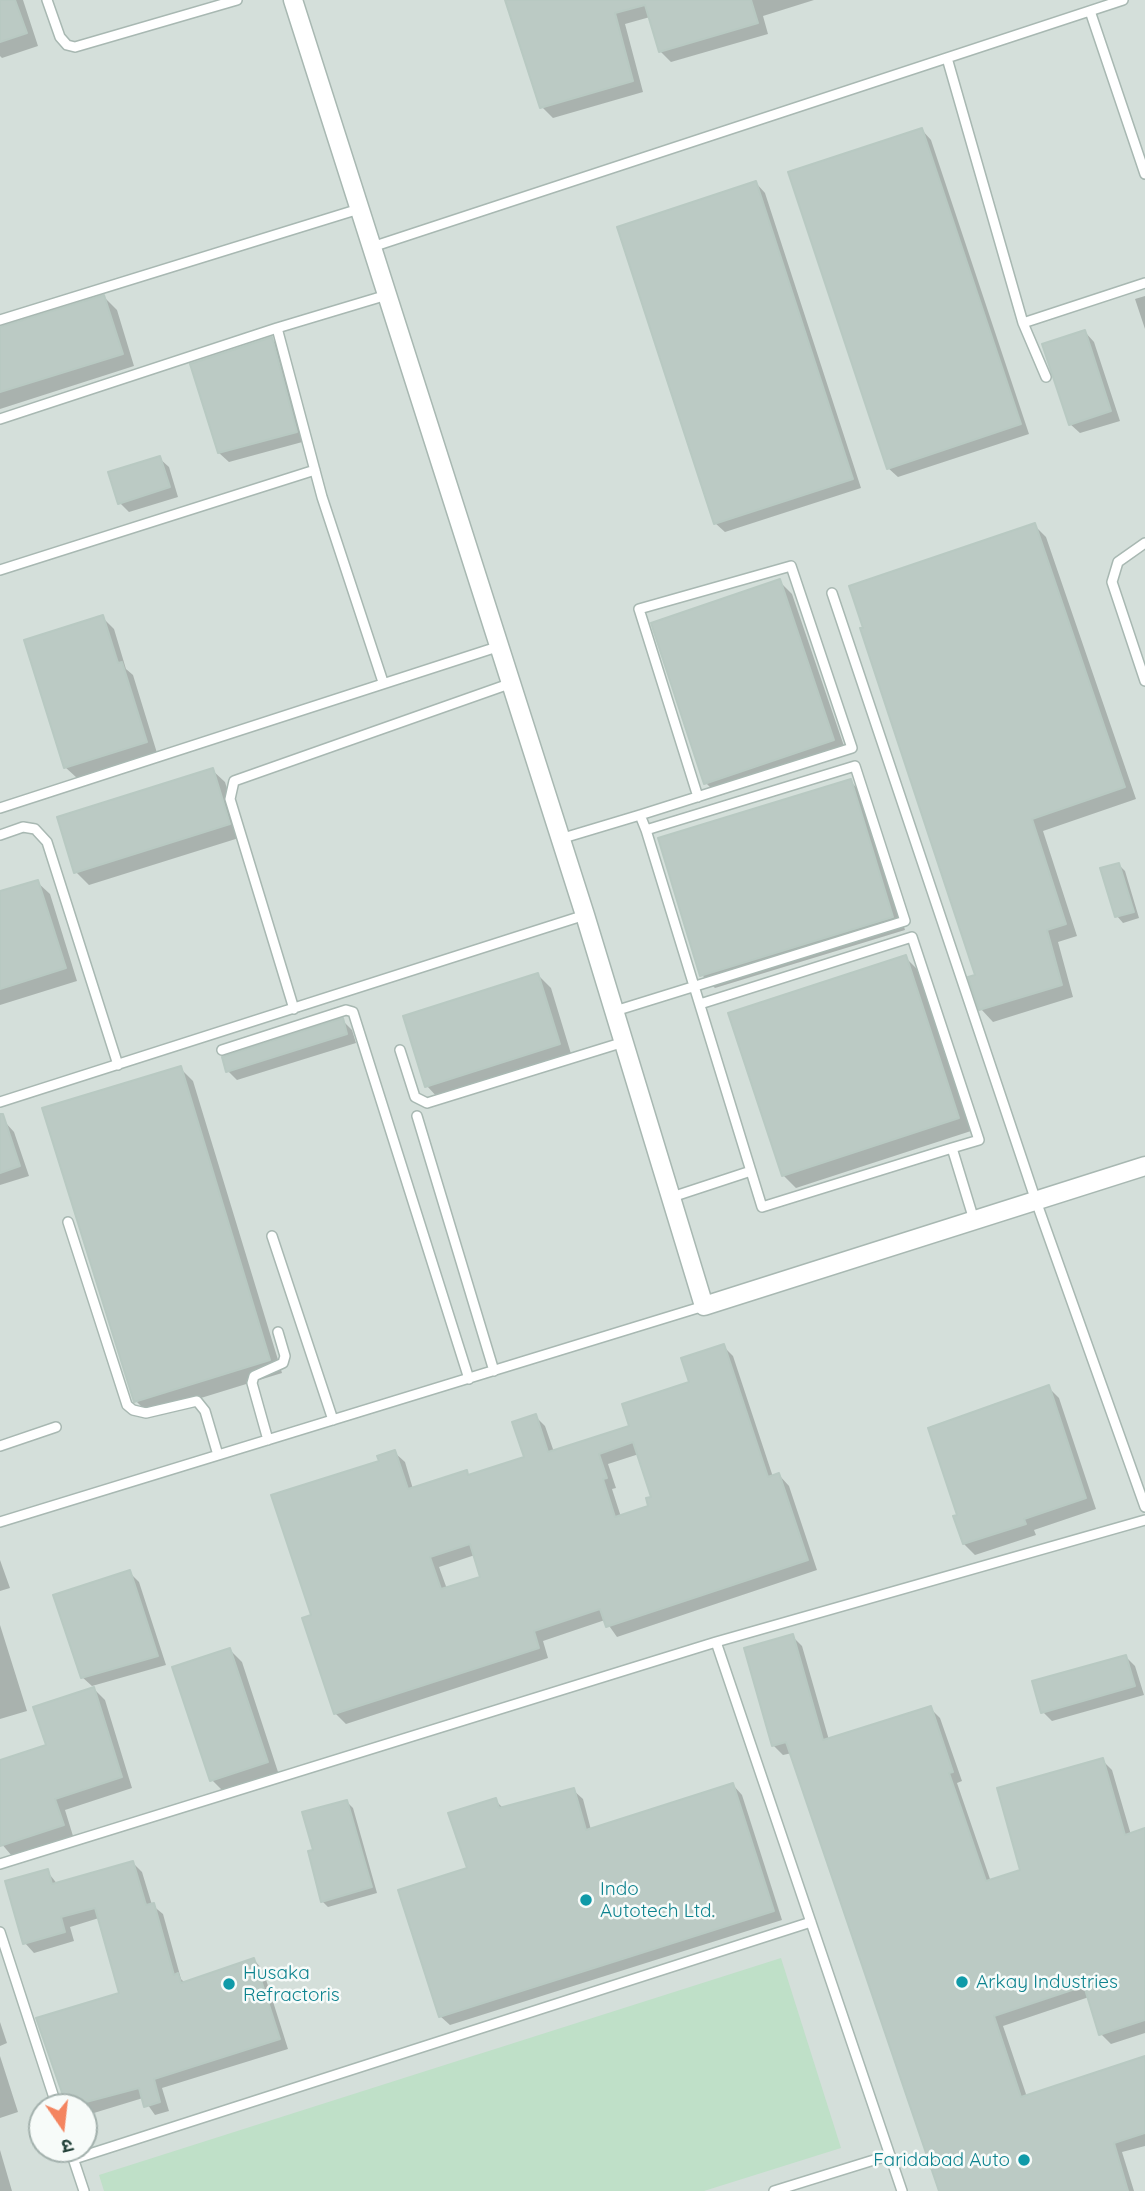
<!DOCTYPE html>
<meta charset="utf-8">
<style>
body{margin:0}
#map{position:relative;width:1145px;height:2191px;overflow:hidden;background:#e6efeb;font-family:Quicksand,"Noto Sans Devanagari",sans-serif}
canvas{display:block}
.north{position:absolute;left:28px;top:2093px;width:70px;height:70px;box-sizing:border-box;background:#f7fbf9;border:2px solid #a3b1ad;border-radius:50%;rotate:166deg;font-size:19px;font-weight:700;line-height:28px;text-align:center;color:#24423a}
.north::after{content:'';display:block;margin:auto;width:24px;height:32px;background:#f4845f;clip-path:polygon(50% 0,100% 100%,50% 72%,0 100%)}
</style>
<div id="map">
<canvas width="1145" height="2191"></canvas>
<div class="north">उ</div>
</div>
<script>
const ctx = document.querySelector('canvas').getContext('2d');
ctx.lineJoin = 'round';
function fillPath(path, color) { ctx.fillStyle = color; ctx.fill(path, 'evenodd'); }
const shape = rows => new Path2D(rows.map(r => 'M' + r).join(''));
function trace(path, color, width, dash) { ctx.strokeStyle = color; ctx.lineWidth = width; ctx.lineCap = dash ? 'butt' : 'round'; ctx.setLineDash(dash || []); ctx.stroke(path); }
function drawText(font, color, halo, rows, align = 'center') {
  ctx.font = font + ' Quicksand,sans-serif'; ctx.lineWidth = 5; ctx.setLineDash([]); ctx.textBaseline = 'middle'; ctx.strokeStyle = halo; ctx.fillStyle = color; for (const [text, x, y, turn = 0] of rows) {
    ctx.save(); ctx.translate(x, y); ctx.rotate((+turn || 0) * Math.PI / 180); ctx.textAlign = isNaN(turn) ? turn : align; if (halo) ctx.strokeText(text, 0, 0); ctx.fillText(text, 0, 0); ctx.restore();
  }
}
fillPath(shape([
 [0,0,1145,0,1145,2191,0,2191],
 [42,2107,84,2107,84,2149,42,2149]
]), '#d4dfda');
fillPath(shape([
 [781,1958,841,2148,704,2191,104,2191,99,2175]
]), '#bfe0c8');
fillPath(shape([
 [0,0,23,0,38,46,2,58,0,56],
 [507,0,814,0,763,16,768,34,671,62,660,51,650,17,625,24,643,92,553,118,542,107],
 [922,130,931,140,1029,434,898,477,888,468],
 [756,183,765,193,861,488,725,532,715,523],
 [1145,296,1145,329,1135,299],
 [104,297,117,310,134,366,0,409,0,329],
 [1085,332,1094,342,1120,421,1080,433,1070,424],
 [272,339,281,348,306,441,229,462,219,453],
 [159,458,169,467,178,497,129,512,120,503],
 [1034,525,1046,537,1136,799,1043,831,1077,936,1058,942,1073,997,993,1022,981,1009,978,976],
 [779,581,792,594,846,752,719,796,706,783],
 [102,617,114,629,126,669,133,675,157,753,77,778,65,767],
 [212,770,225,782,242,837,89,885,76,872],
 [850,781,863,794,905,930,715,988,702,975],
 [1119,865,1125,871,1139,918,1123,923,1117,916],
 [37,882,50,894,77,981,0,1005,0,894],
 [905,957,918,970,971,1131,796,1188,783,1175],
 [538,975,551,988,572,1057,439,1099,427,1086],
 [342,1020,352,1030,356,1043,237,1080,228,1071],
 [180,1068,193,1081,282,1373,149,1414,136,1401],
 [5,1122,14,1132,29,1176,0,1185,0,1124],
 [723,1346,733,1356,773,1477,779,1475,789,1486,817,1570,617,1637,605,1620,543,1641,548,1658,346,1724,335,1713,313,1616,381,1462,394,1452,405,1462,413,1489,466,1472,471,1477,526,1458,535,1416,545,1426,554,1452,631,1427,692,1383],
 [639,1454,653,1498,651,1507,621,1517,612,1489,616,1488,608,1464],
 [475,1555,483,1578,447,1589,439,1567],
 [1048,1387,1059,1398,1096,1509,1034,1530,1036,1535,975,1555,964,1544,959,1516,994,1404],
 [0,1560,10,1588,0,1591],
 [129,1572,139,1582,166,1665,92,1686,82,1677],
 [0,1625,27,1711,0,1719],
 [792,1636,802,1646,829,1740,930,1708,940,1718,962,1781,957,1783,991,1882,1022,1871,1102,1760,1112,1770,1131,1835,1145,1830,1145,2033,1111,2044,1101,2034,1089,1997,1003,2026,1027,2097,1145,2058,1145,2146,1122,2152,1134,2191,940,2191,792,1753,783,1755,773,1745],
 [230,1650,242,1662,279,1775,224,1792,212,1780],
 [1126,1657,1135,1666,1144,1695,1052,1721,1043,1712],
 [94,1689,105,1700,132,1788,65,1810,73,1836,12,1856,0,1842,0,1762,48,1746],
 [733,1785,742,1795,782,1920,450,2025,440,2016,469,1869,495,1800,504,1809,573,1790,583,1799,591,1830],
 [347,1802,353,1808,377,1893,328,1907,322,1901],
 [133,1863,142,1872,152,1905,163,1914,181,1979,185,1983,254,1960,263,1970,288,2049,162,2088,169,2111,155,2115,143,2098,84,2116,84,2107,69,2107,38,2019,121,1994,99,1918,70,1927,74,1941,34,1953,25,1943,47,1871,58,1885],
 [0,2022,7,2043,0,2046],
 [0,2056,18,2112,0,2118],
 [0,2150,12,2191,0,2191]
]), '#0003');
const building = shape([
 [0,0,15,0,27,33,0,42,0,0],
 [505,0,751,0,758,23,659,52,645,5,615,13,633,81,540,108,505,0],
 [922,128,1021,424,887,469,788,172,922,128],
 [756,181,853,479,714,524,617,227,756,181],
 [104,295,123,354,0,392,0,327,104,295],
 [1085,330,1111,411,1069,425,1042,344,1085,330],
 [272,337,297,432,218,453,190,364,272,337],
 [160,456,170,487,118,504,108,472,160,456],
 [1035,523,1125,787,1032,819,1066,924,1047,930,1062,985,979,1010,968,977,975,975,860,628,863,628,849,586,1035,523],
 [780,579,834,740,704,784,651,623,780,579],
 [103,615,118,663,122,662,147,742,64,768,24,640,103,615],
 [213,768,230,824,74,873,57,817,213,768],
 [851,779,893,917,700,976,658,838,851,779],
 [1119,863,1134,912,1115,917,1100,868,1119,863],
 [38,880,66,968,0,989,0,891,38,880],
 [906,955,959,1118,782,1176,728,1013,906,955],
 [538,973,560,1044,425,1087,403,1016,538,973],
 [343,1018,347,1034,226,1072,222,1057,343,1018],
 [181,1066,270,1360,134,1402,42,1108,181,1066],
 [0,1114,3,1114,20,1166,0,1173,0,1114],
 [724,1344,768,1477,779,1473,808,1560,606,1627,600,1609,534,1631,539,1648,334,1714,302,1618,311,1615,271,1495,379,1461,377,1456,395,1450,408,1489,467,1470,468,1475,524,1457,512,1422,536,1414,548,1452,629,1426,622,1404,689,1382,681,1358,724,1344],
 [633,1442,651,1497,646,1498,648,1506,615,1517,603,1479,607,1478,599,1454,633,1442],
 [470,1544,480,1577,441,1589,430,1557,470,1544],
 [1049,1385,1086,1498,1024,1519,1026,1524,963,1544,953,1516,957,1515,928,1428,1049,1385],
 [130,1570,158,1656,81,1678,53,1595,130,1570],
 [793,1634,823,1740,931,1706,953,1772,949,1773,986,1881,1020,1870,997,1788,1103,1758,1125,1835,1145,1828,1145,2020,1099,2035,1084,1986,994,2016,1021,2097,1145,2056,1145,2133,1114,2143,1128,2191,939,2191,786,1742,772,1746,744,1648,793,1634],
 [230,1648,268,1762,210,1781,172,1667,230,1648],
 [1126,1655,1135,1686,1041,1713,1032,1681,1126,1655],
 [94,1687,122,1777,55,1799,64,1825,0,1846,0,1760,46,1745,33,1707,94,1687],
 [733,1783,774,1911,439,2017,398,1890,467,1868,448,1813,496,1798,499,1808,574,1788,586,1830,733,1783],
 [347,1800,372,1887,321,1902,308,1851,313,1850,302,1812,347,1800],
 [133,1861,146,1905,154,1903,174,1975,178,1973,181,1983,254,1958,280,2039,154,2079,160,2102,144,2107,139,2088,67,2107,36,2018,119,1993,95,1908,61,1917,65,1932,23,1944,5,1881,48,1869,52,1884,133,1861]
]);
fillPath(building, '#bbcac4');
trace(building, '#b8c9c2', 2);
const service = shape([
 [47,0,60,37,67,45,75,47,237,0],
 [1090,11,1145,174],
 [947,58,1023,323,1046,377],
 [372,247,1123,0],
 [0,320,359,209],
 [1023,323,1145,283],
 [277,328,322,497,383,682],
 [0,419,277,328,387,295],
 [1145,543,1118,562,1112,582,1145,681],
 [0,570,315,470],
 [832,593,1036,1201,1145,1507],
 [0,808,497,647],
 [646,830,762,1207,952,1148,974,1220],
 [0,835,23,827,35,829,47,842,118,1065],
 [560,839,640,815,852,748,791,566,639,609,698,797],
 [700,1004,912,937,979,1140,952,1148],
 [294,1009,230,799,234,781,509,684],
 [615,1011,905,921,855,766,646,830,640,815],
 [222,1050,346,1010,353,1012,469,1379],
 [400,1050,415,1097,427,1103,624,1042],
 [0,1102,585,915],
 [417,1116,494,1371],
 [672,1197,751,1171],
 [68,1222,127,1405,133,1410,146,1413,197,1401,205,1411,218,1455],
 [272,1236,333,1420],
 [268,1440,252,1383,254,1376,283,1363,285,1356,278,1332],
 [0,1446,56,1427],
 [0,1522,704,1306],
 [716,1642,902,2191],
 [0,1864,716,1642,1145,1520],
 [0,1932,57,2107],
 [70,2149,84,2191],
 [74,2159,811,1922],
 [774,2191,890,2155]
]);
const minor = shape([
 [293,0,585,915,704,1306,1145,1166]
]);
trace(service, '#a8b8b2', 12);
trace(minor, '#a8b8b2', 21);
trace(service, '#fff', 9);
trace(minor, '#fff', 18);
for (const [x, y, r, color] of [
 [586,1900,7,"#0f9aa8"],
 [962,1982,7,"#0f9aa8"],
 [229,1984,7,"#0f9aa8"],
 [1024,2160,7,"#0f9aa8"]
]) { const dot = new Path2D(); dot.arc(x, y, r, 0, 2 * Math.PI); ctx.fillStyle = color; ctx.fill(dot); trace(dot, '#f7fbf9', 2.5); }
drawText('19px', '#0d838f', '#f7fbf9', [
 ["Indo",600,1889],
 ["Autotech Ltd.",600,1911],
 ["Husaka",243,1973],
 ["Refractoris",243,1995],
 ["Arkay Industries",976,1982],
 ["Faridabad Auto",1010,2160,"right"]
], 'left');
</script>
